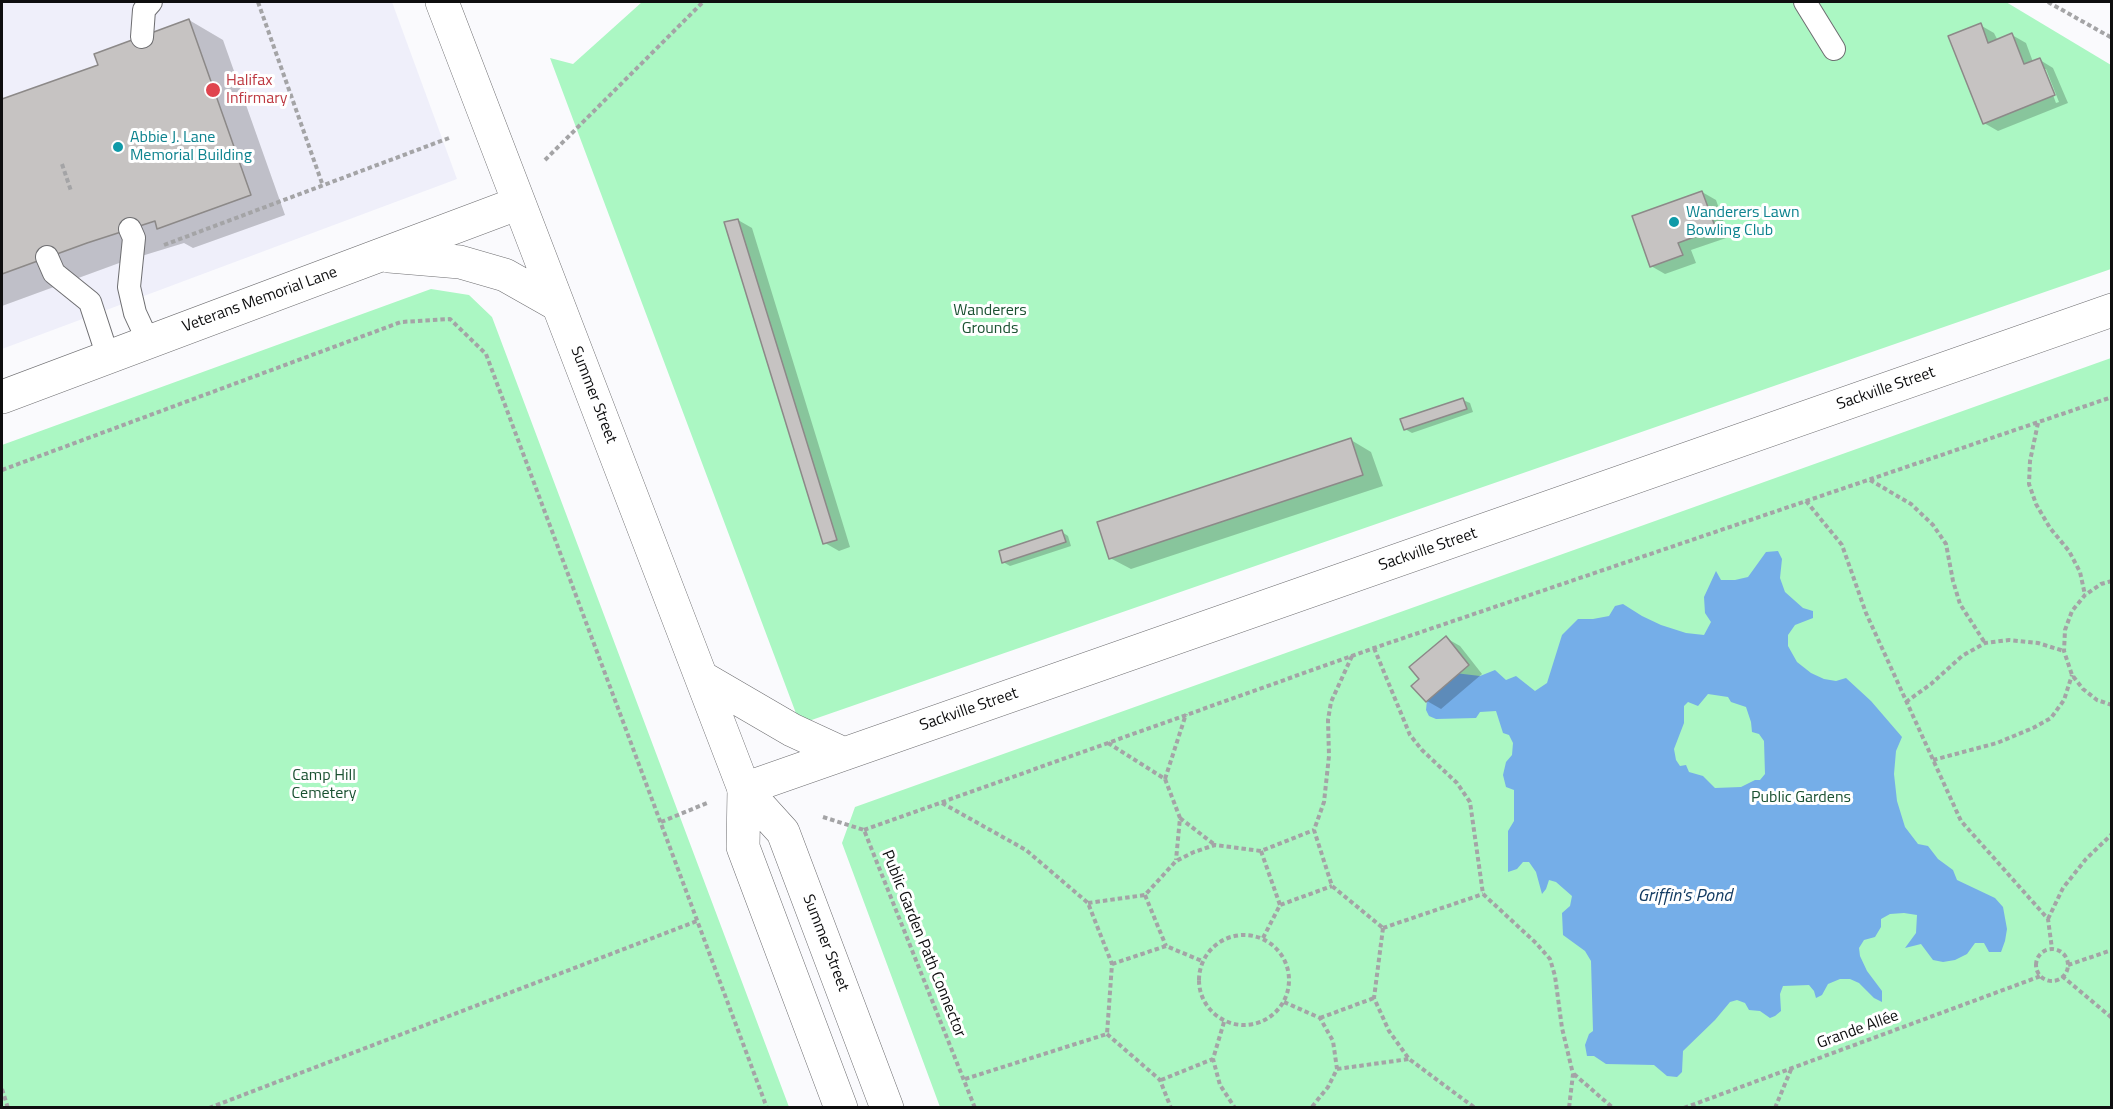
<!DOCTYPE html>
<meta charset="utf-8">
<style>
body{margin:0}
#map{position:relative;width:2113px;height:1109px;overflow:hidden;background:#fafafd;font-family:"Titillium Web",sans-serif}
canvas{display:block}
.frame{position:absolute;inset:0;border:3px solid #0e0e0f;pointer-events:none}
</style>
<div id="map">
<canvas width="2113" height="1109"></canvas>
<div class="frame"></div>
</div>
<script>
const ctx = document.querySelector('canvas').getContext('2d');
ctx.lineJoin = 'round';
function fillPath(path, color) { ctx.fillStyle = color; ctx.fill(path, 'evenodd'); }
const shape = rows => new Path2D(rows.map(r => 'M' + r).join(''));
function trace(path, color, width, dash) { ctx.strokeStyle = color; ctx.lineWidth = width; ctx.lineCap = dash ? 'butt' : 'round'; ctx.setLineDash(dash || []); ctx.stroke(path); }
function drawText(font, color, halo, rows, align = 'center') {
  ctx.font = font + ' "Titillium Web",sans-serif'; ctx.lineWidth = 6; ctx.setLineDash([]); ctx.textBaseline = 'middle'; ctx.strokeStyle = halo; ctx.fillStyle = color; for (const [text, x, y, turn = 0] of rows) {
    ctx.save(); ctx.translate(x, y); ctx.rotate((+turn || 0) * Math.PI / 180); ctx.textAlign = isNaN(turn) ? turn : align; if (halo) ctx.strokeText(text, 0, 0); ctx.fillText(text, 0, 0); ctx.restore();
  }
}
fillPath(shape([
 [2,2,392,2,457,179,2,349]
]), '#efeffa');
fillPath(shape([
 [642,2,2006,2,2111,65,2111,269,800,724,550,58,573,64],
 [431,289,469,295,492,317,789,1107,2,1107,2,445],
 [2111,358,2111,1107,940,1107,842,843,855,807]
]), '#abf7c3');
fillPath(shape([
 [1778,551,1782,559,1780,578,1785,592,1803,608,1813,611,1813,618,1795,625,1788,635,1788,646,1797,662,1811,673,1824,679,1836,681,1846,678,1871,701,1902,737,1896,751,1894,774,1897,801,1905,827,1918,844,1928,846,1938,859,1953,870,1957,880,1995,898,2003,907,2007,929,2005,941,2001,952,1989,952,1984,943,1975,943,1967,954,1955,960,1943,962,1933,960,1921,944,1905,948,1916,933,1917,915,1904,913,1890,914,1881,919,1881,927,1875,937,1864,940,1859,948,1860,956,1867,971,1882,991,1882,1002,1874,998,1859,983,1850,979,1840,979,1828,984,1822,995,1816,998,1814,991,1809,985,1783,986,1780,994,1781,1011,1775,1016,1770,1018,1760,1011,1749,1010,1745,1003,1737,1000,1730,1002,1715,1020,1683,1051,1682,1072,1677,1077,1667,1076,1654,1065,1606,1064,1594,1056,1587,1056,1585,1045,1589,1034,1593,1031,1591,961,1585,951,1563,935,1562,913,1570,906,1572,896,1556,882,1549,880,1546,889,1542,894,1536,872,1529,862,1523,862,1517,869,1508,872,1508,831,1514,821,1514,790,1506,787,1503,775,1506,762,1512,755,1513,743,1509,735,1503,733,1496,711,1480,712,1476,718,1436,719,1429,716,1426,710,1427,700,1455,673,1480,676,1495,670,1506,680,1516,676,1535,691,1547,683,1562,635,1578,619,1593,619,1609,616,1615,606,1623,604,1642,616,1661,625,1686,633,1704,635,1711,622,1705,613,1704,597,1716,571,1721,580,1735,580,1748,577,1766,552],
 [1708,694,1728,697,1731,702,1746,707,1751,722,1752,732,1759,734,1764,741,1765,774,1760,780,1755,780,1741,787,1715,788,1703,776,1689,772,1686,765,1680,766,1676,760,1674,749,1684,723,1684,706,1688,702,1698,706]
]), '#75aee8');
fillPath(shape([
 [189,20,223,40,285,215,193,248,184,243,122,262,2,306,2,101,100,66],
 [1980,25,1994,33,1998,41,2012,35,2026,43,2033,62,2040,60,2053,68,2068,103,1998,131,1984,123],
 [2043,69,2046,69,2059,102,2056,103],
 [1702,192,1716,200,1729,237,1691,250,1696,263,1665,274,1651,266],
 [738,220,752,228,850,547,839,551,825,543],
 [1463,400,1470,403,1473,412,1412,433,1405,429],
 [1351,440,1371,452,1383,486,1131,569,1110,558],
 [1062,532,1068,536,1071,546,1010,566,1003,562],
 [1446,638,1460,646,1482,674,1441,709,1427,701]
]), '#0003');
const building = shape([
 [189,19,251,195,157,229,155,221,87,243,2,274,2,99,98,65,94,54,189,19],
 [1981,23,1988,43,2012,33,2024,64,2040,58,2055,95,1983,124,1948,36,1981,23],
 [1702,191,1716,229,1678,243,1683,255,1650,267,1632,216,1702,191],
 [738,219,837,540,823,544,724,222,738,219],
 [1463,398,1467,409,1404,430,1400,419,1463,398],
 [1351,438,1363,475,1109,559,1097,522,1351,438],
 [1062,530,1066,542,1002,563,999,551,1062,530],
 [1446,636,1469,665,1426,702,1411,686,1419,679,1409,667,1446,636]
]);
fillPath(building, '#c6c3c2');
trace(building, '#8c8988', 1.5);
const service = shape([
 [1805,2,1834,49],
 [142,37,144,10,151,2],
 [130,229,134,238,129,287,135,313,148,341],
 [47,257,54,273,90,302,108,357]
]);
const minor = shape([
 [744,789,783,832,887,1108],
 [744,789,743,847,841,1108]
]);
const tertiary = shape([
 [442,2,744,789,2112,310],
 [389,256,460,262,505,275,558,305],
 [2,397,519,203],
 [701,677,792,730,844,754]
]);
trace(service, '#6e6e71', 24);
trace(minor, '#6e6e71', 34);
trace(tertiary, '#6e6e71', 34);
trace(shape([
 [258,2,323,186],
 [2048,2,2112,38],
 [545,160,703,2],
 [62,164,71,191],
 [164,245,449,138],
 [2038,423,2030,461,2029,484,2036,504,2050,528,2069,551,2080,572,2085,595],
 [2,470,401,322,450,319,486,354,767,1108],
 [1870,480,1911,504,1933,525,1946,544,1953,581,1960,604,1985,643],
 [1806,501,1842,545,1866,613,1961,821,2048,919,2052,949],
 [2112,581,2101,584,2085,595,2072,611,2065,630,2064,651,2072,675,2083,689,2097,700,2112,705],
 [1374,648,1410,735,1422,750,1457,783,1470,802,1483,894,1536,943,1550,959,1555,976,1562,1028,1573,1074,1569,1108],
 [1352,656,1331,702,1328,720,1329,756,1324,802,1314,830,1332,886,1383,928],
 [1906,702,1931,684,1962,656,1985,643,2009,640,2038,643,2064,651],
 [1108,743,1165,779,1180,818,1176,860],
 [1933,760,1997,743,2033,728,2051,718,2064,700,2072,675],
 [1165,779,1186,714],
 [942,803,1026,850,1088,903,1112,964,1107,1034],
 [823,817,864,830,975,1108],
 [1180,818,1215,845],
 [661,822,707,803],
 [864,830,1374,648,2112,397],
 [1261,851,1280,905],
 [1145,895,1166,946],
 [1088,903,1145,895,1176,861,1194,852,1215,845,1261,851,1314,830],
 [2048,919,2063,888,2086,859,2112,834],
 [1383,928,1374,998,1389,1031,1409,1059,1475,1108],
 [1383,928,1483,894],
 '1199 980a45 45 0 1 1 90 0a45 45 0 1 1-90 0Z',
 [1263,938,1280,905,1332,886],
 '2036 965a16 16 0 1 1 32 0a16 16 0 1 1-32 0Z',
 [1112,964,1166,946,1202,961],
 [2068,965,2112,950],
 [2062,976,2112,1018],
 [1284,1002,1320,1018,1333,1041,1337,1069,1328,1087,1311,1108],
 [1320,1018,1374,998],
 [1224,1022,1213,1059,1220,1085,1235,1108],
 [1107,1034,1160,1080,1171,1108],
 [1337,1069,1409,1059],
 [1574,1074,1613,1108],
 [965,1079,1107,1034],
 [1161,1080,1213,1059],
 [2,1089,8,1108],
 [209,1108,697,921],
 [1684,1108,2041,976],
 [1775,1108,1792,1067]
]), '#a4a4a6', 4, [4.5, 3]);
trace(service, '#fff', 22);
trace(minor, '#fff', 33);
trace(tertiary, '#fff', 33);
for (const [x, y, r, color] of [
 [213,90,8,"#e0444e"],
 [118,147,6,"#0f9aa8"],
 [1674,222,6,"#0f9aa8"]
]) { const dot = new Path2D(); dot.arc(x, y, r, 0, 2 * Math.PI); ctx.fillStyle = color; ctx.fill(dot); trace(dot, '#fff', 2); }
drawText('16px', '#be3a42', '#fff', [
 ["Halifax",226,81],
 ["Infirmary",226,99]
], 'left');
drawText('16px', '#0d838f', '#fff', [
 ["Abbie J. Lane",130,138],
 ["Memorial Building",130,156],
 ["Wanderers Lawn",1686,213],
 ["Bowling Club",1686,231]
], 'left');
drawText('16px', '#0e0e0f', '#fff', [
 ["Veterans Memorial Lane",260,300,-20],
 ["Sackville Street",1886,389,-19],
 ["Summer Street",593,395,69],
 ["Sackville Street",1428,550,-19],
 ["Sackville Street",969,710,-19],
 ["Summer Street",825,943,69],
 ["Public Garden Path Connector",923,944,68],
 ["Grande Allée",1858,1030,-20]
]);
drawText('16px', '#1a5131', '#fff', [
 ["Wanderers",990,311],
 ["Grounds",990,329],
 ["Camp Hill",324,776],
 ["Cemetery",324,794],
 ["Public Gardens",1801,798]
]);
drawText('italic 18px', '#143c63', '#fff', [
 ["Griffin's Pond",1685,897]
]);
</script>
